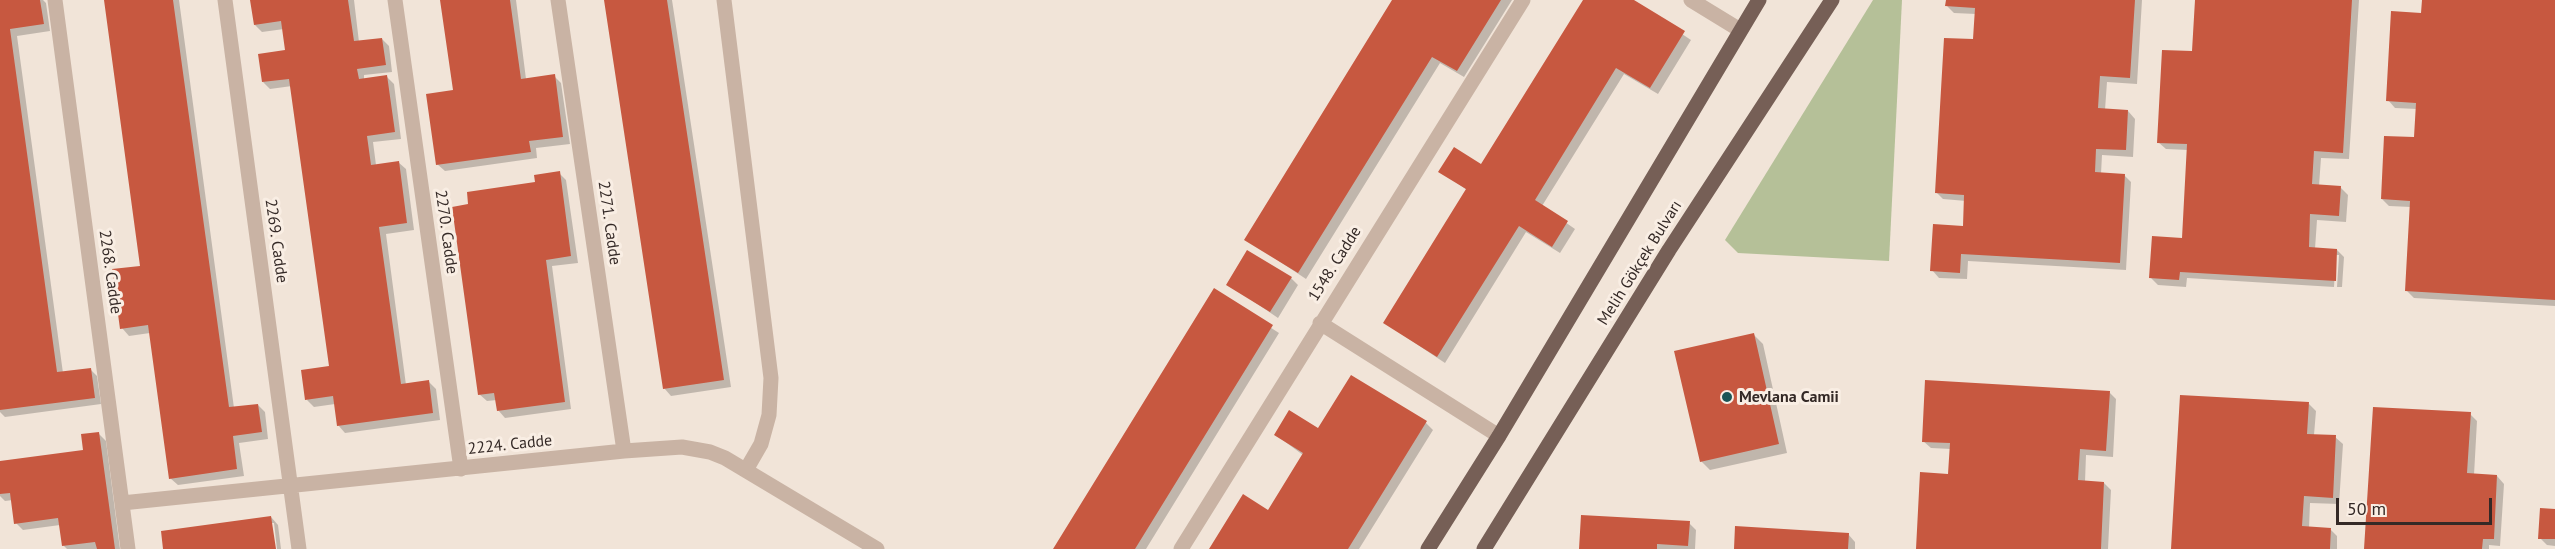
<!DOCTYPE html>
<meta charset="utf-8">
<style>
body{margin:0}
#map{position:relative;width:2555px;height:549px;overflow:hidden;background:#f1e4d8;font-family:"PT Sans",sans-serif}
canvas{display:block}
.scale{position:absolute;left:2336px;top:498px;width:156px;height:27px;box-sizing:border-box;border:3px solid #342926;border-top:0;padding-left:8px;font-size:18px;line-height:21px;white-space:nowrap;color:#342926;-webkit-text-stroke:4px #f9eee4;paint-order:stroke}
</style>
<div id="map">
<canvas width="2555" height="549"></canvas>
<div class="scale">50 m</div>
</div>
<script>
const ctx = document.querySelector('canvas').getContext('2d');
ctx.lineJoin = 'round';
function fillPath(path, color) { ctx.fillStyle = color; ctx.fill(path, 'evenodd'); }
const shape = rows => new Path2D(rows.map(r => 'M' + r).join(''));
function trace(path, color, width, dash) { ctx.strokeStyle = color; ctx.lineWidth = width; ctx.lineCap = dash ? 'butt' : 'round'; ctx.setLineDash(dash || []); ctx.stroke(path); }
function drawText(font, color, halo, rows, align = 'center') {
  ctx.font = font + ' "PT Sans",sans-serif'; ctx.lineWidth = 6; ctx.setLineDash([]); ctx.textBaseline = 'middle'; ctx.strokeStyle = halo; ctx.fillStyle = color; for (const [text, x, y, turn = 0] of rows) {
    ctx.save(); ctx.translate(x, y); ctx.rotate((+turn || 0) * Math.PI / 180); ctx.textAlign = isNaN(turn) ? turn : align; if (halo) ctx.strokeText(text, 0, 0); ctx.fillText(text, 0, 0); ctx.restore();
  }
}
fillPath(shape([
 [1873,0,1902,0,1889,261,1738,253,1725,240]
]), '#b5c098');
fillPath(shape([
 [0,0,43,0,46,3,50,31,17,36,63,373,90,369,97,376,101,404,5,417,0,412],
 [105,0,179,0,234,408,258,405,265,412,268,439,239,443,244,476,178,485,170,478,150,333,129,336,122,328,142,267],
 [252,0,354,0,359,42,382,39,389,46,392,72,364,75,364,80,387,77,394,84,401,139,373,142,376,165,398,162,406,169,414,230,386,234,406,385,429,382,436,389,440,420,345,433,338,425,335,404,314,407,307,400,330,367,292,86,270,89,263,82,287,51,284,29,262,32,255,25],
 [442,0,516,0,526,79,554,76,561,83,570,144,536,148,537,158,445,171,437,164,454,91],
 [605,0,672,0,731,387,671,396,664,388],
 [1394,0,1512,0,1464,77,1440,63,1306,279,1246,239],
 [1584,0,1631,0,1691,40,1658,94,1624,74,1542,206,1575,229,1560,253,1526,232,1445,363,1385,323,1467,190,1440,171,1482,166],
 [1947,0,2142,0,2137,84,2107,82,2105,110,2128,111,2135,119,2133,157,2102,155,2101,174,2124,175,2131,182,2126,270,1968,261,1967,279,1939,278,1932,270,1964,227,1966,201,1943,199,1936,192,1975,41,1976,14,1954,13,1947,6],
 [2197,0,2359,0,2349,159,2321,158,2319,186,2340,187,2348,195,2346,222,2317,220,2315,249,2337,250,2344,257,2342,287,2337,287,2339,255,2336,255,2334,287,2187,278,2186,287,2158,285,2151,278,2183,240,2188,150,2166,149,2158,142,2194,53],
 [2423,0,2555,0,2555,306,2414,298,2407,291,2411,207,2389,206,2382,199,2415,139,2417,109,2395,108,2388,100,2422,14],
 [559,173,566,180,578,263,552,266,571,409,505,418,498,410,497,400,487,401,479,394,470,206,537,184],
 [1291,278,1298,285,1278,318,1228,284],
 [1214,291,1279,333,1146,549,1054,549],
 [1754,335,1763,344,1787,453,1710,470,1701,461],
 [2109,392,2116,399,2113,457,2086,455,2085,482,2104,483,2111,490,2108,549,1917,549,1950,476,1951,449,1931,448,1923,441],
 [2309,404,2316,411,2314,435,2335,437,2343,444,2339,504,2310,503,2309,528,2330,529,2337,536,2337,549,2173,549],
 [2470,414,2477,421,2474,475,2497,476,2504,484,2500,546,2489,545,2489,549,2366,549],
 [1426,423,1433,430,1359,549,1211,549,1268,512,1303,455,1276,435],
 [98,433,106,441,120,549,67,549,63,545,60,525,23,530,16,523,13,500,5,501,0,496,0,463,85,451],
 [2555,511,2555,546,2547,545,2540,538],
 [271,517,278,525,281,549,277,549,274,523,271,523,274,549,165,549],
 [1689,523,1696,530,1695,549,1581,549],
 [1848,534,1855,542,1855,549,1735,549]
]), '#0003');
fillPath(shape([
 [0,0,40,0,44,24,10,29,57,372,91,368,95,398,0,410],
 [104,0,173,0,229,407,258,404,262,432,233,436,237,469,169,479,148,325,120,329,112,269,140,266],
 [250,0,348,0,354,41,382,38,386,65,357,69,359,79,387,75,395,132,367,136,371,165,399,161,407,223,379,227,401,384,429,380,433,413,337,426,333,396,305,400,301,370,329,366,289,79,262,82,258,54,285,50,281,21,254,25],
 [440,0,510,0,521,79,555,74,563,137,529,141,531,152,436,165,426,94,453,90],
 [604,0,667,0,724,380,663,389],
 [1392,0,1501,0,1457,71,1432,57,1298,273,1244,240],
 [1583,0,1634,0,1685,31,1650,88,1616,68,1535,200,1568,221,1552,247,1519,226,1437,357,1383,323,1466,189,1438,172,1454,147,1481,164],
 [1946,0,2135,0,2130,78,2100,76,2098,108,2128,110,2126,150,2096,149,2095,172,2125,174,2120,263,1961,254,1960,273,1930,271,1933,224,1963,226,1964,195,1935,193,1944,38,1973,39,1975,8,1945,6],
 [2195,0,2352,0,2343,153,2314,151,2312,184,2341,186,2339,216,2310,214,2309,247,2337,249,2336,281,2180,272,2179,280,2149,278,2152,236,2182,238,2187,144,2157,143,2162,50,2192,51],
 [2422,0,2555,0,2555,300,2405,291,2410,201,2381,199,2384,136,2414,137,2416,103,2386,101,2391,11,2421,13],
 [560,171,571,256,546,260,565,402,497,411,494,393,478,395,452,207,468,204,467,192,535,182,534,175],
 [1247,250,1292,277,1270,312,1226,285],
 [1214,288,1273,325,1135,549,1053,549],
 [1754,333,1779,444,1700,462,1674,351],
 [1351,375,1427,421,1348,549,1209,549,1243,494,1268,510,1303,453,1274,435,1289,410,1318,428],
 [1925,380,2110,391,2106,451,2080,449,2078,480,2104,482,2101,549,1916,549,1920,472,1948,474,1950,443,1922,442],
 [2180,395,2309,402,2307,434,2336,435,2333,498,2304,496,2302,526,2331,528,2330,549,2171,549],
 [2373,407,2471,412,2467,473,2497,475,2494,539,2483,539,2482,549,2364,549],
 [99,432,115,549,97,549,95,542,62,546,58,518,14,524,10,493,0,494,0,461,83,450,81,434],
 [2540,508,2555,509,2555,539,2538,539],
 [1581,515,1690,521,1688,546,1657,544,1657,549,1579,549],
 [271,516,276,549,163,549,161,531],
 [1735,526,1849,533,1848,549,1734,549]
]), '#c75840');
trace(shape([
 [55,0,128,549],
 [225,0,299,549],
 [395,0,461,469],
 [558,0,624,451],
 [724,0,771,378,769,415,761,444,746,470],
 [1691,0,1740,30],
 [1320,323,1499,436],
 [122,503,624,451,682,447,710,452,725,458,877,549],
 [1181,549,1523,0]
]), '#c9b3a4', 15);
trace(shape([
 [1428,549,1499,436,1759,0],
 [1484,549,1669,250,1832,0]
]), '#765f56', 15);
for (const [x, y, r, color] of [
 [1727,397,6,"#1b5556"]
]) { const dot = new Path2D(); dot.arc(x, y, r, 0, 2 * Math.PI); ctx.fillStyle = color; ctx.fill(dot); trace(dot, '#f9eee4', 2); }
drawText('16px', '#342926', '#f9eee4', [
 ["2271. Cadde",609,223,82],
 ["2270. Cadde",446,232,82],
 ["2269. Cadde",276,241,82],
 ["Melih Gökçek Bulvarı",1640,263,-58],
 ["1548. Cadde",1335,264,-58],
 ["2268. Cadde",110,272,82],
 ["2224. Cadde",510,445,-6]
]);
drawText('bold 16px', '#342926', '#f9eee4', [
 ["Mevlana Camii",1739,397]
], 'left');
</script>
